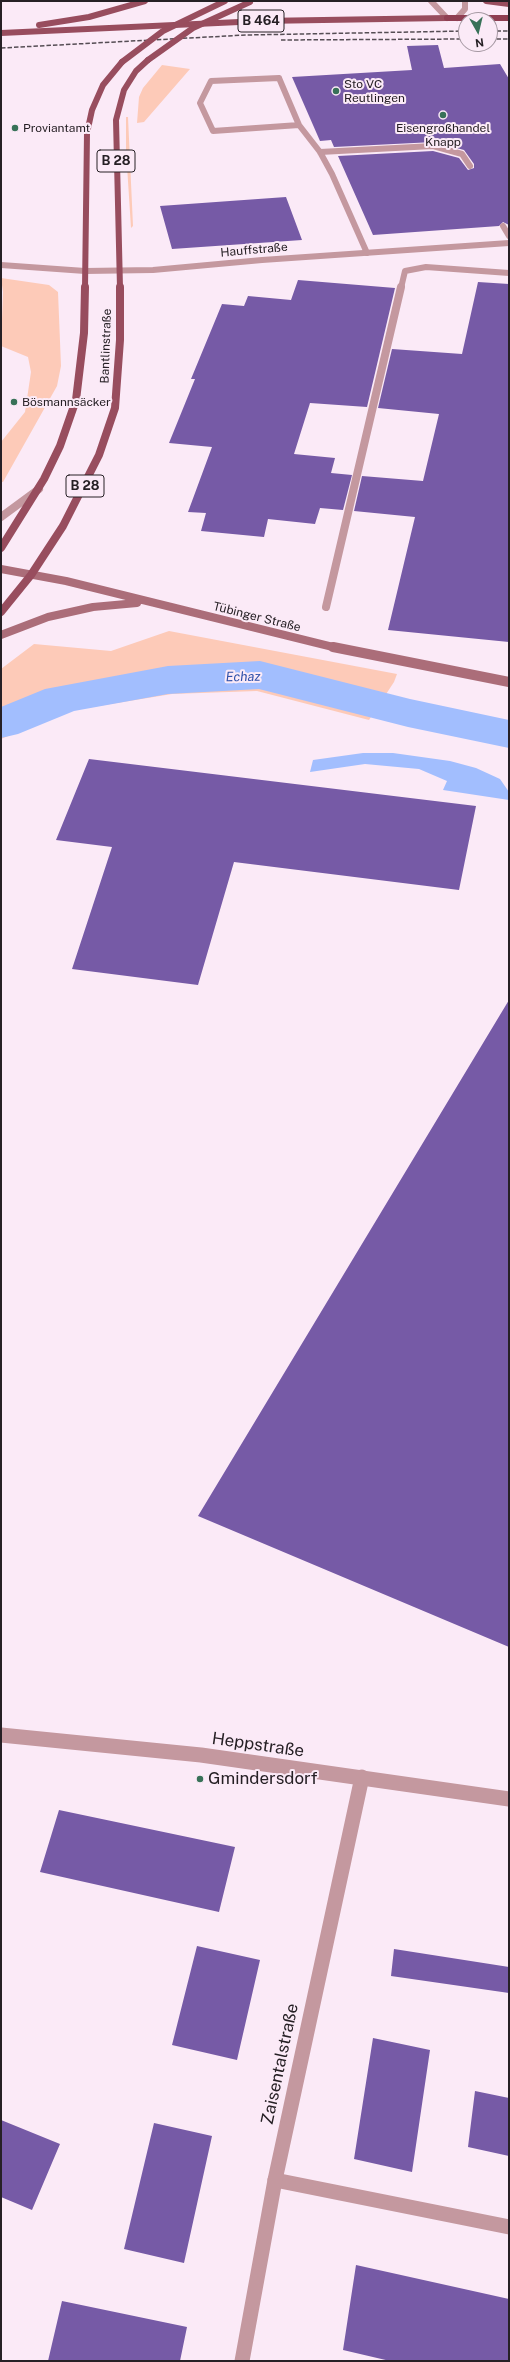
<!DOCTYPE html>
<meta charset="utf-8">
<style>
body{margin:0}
#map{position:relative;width:510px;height:2362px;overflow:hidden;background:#fbeaf7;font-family:"Public Sans",sans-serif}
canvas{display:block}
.frame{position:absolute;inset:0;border:2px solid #262025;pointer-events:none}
.north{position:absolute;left:458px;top:12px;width:40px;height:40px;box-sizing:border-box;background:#fbeaf7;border:1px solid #a699a3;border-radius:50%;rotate:172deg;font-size:11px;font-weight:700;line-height:16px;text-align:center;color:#262025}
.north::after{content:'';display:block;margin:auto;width:14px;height:18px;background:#387158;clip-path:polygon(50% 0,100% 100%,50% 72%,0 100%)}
</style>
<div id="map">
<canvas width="510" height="2362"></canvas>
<div class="frame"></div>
<div class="north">N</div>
</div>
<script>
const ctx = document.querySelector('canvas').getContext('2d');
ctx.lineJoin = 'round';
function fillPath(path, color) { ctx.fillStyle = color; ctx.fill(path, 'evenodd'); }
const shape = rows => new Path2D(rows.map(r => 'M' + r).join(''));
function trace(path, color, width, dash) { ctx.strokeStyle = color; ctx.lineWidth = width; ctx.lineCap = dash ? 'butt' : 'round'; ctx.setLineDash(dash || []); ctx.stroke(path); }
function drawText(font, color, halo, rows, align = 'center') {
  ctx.font = font + ' "Public Sans",sans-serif'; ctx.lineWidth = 4; ctx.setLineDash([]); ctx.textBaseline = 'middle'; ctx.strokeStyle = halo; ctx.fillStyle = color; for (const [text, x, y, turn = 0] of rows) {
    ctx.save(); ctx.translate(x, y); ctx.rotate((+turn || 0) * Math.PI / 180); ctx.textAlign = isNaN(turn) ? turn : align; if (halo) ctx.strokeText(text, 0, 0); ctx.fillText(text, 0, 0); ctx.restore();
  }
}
fillPath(shape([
 [162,65,190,69,144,122,137,123,139,97,143,88],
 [126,117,128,117,133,226,131,228,126,150],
 [1,278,49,285,58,292,61,366,57,386,3,482,1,482,1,442,25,412,31,372,28,357,1,346,3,292],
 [169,631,397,674,394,682,369,720,257,691,172,694,68,711,1,739,1,669,34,644,111,651]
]), '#fdcab8');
fillPath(shape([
 [363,753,393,753,450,761,476,768,500,779,509,792,509,800,443,790,447,781,419,769,365,764,310,772,313,760]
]), '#a2befe');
fillPath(shape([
 [260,661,410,699,509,720,509,748,408,727,259,689,168,694,74,711,18,734,1,738,1,707,45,689,168,666,260,661]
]), '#a2befe');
fillPath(shape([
 [438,45,444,68,500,64,509,79,509,225,503,222,499,226,373,235,338,156,433,151,459,158,468,170,474,168,474,164,464,150,434,142,334,147,331,140,320,141,292,77,412,70,407,46],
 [286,197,302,240,172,249,160,206],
 [298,280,395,288,367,407,310,403,294,454,335,458,331,473,352,475,343,510,320,508,315,524,268,519,264,537,201,531,206,513,188,512,212,447,169,443,195,379,191,379,222,304,244,306,248,296,291,300],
 [478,282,509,284,509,642,388,630,415,517,354,511,362,476,423,481,439,414,378,408,392,349,462,354],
 [89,759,476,806,459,890,234,862,198,985,72,969,112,847,56,840],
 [509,1000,509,1647,198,1516],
 [59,1810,235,1847,219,1912,40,1872],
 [197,1946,260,1960,237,2060,172,2045],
 [394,1949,509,1967,509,1993,391,1976],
 [373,2038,430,2050,412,2172,354,2159],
 [475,2091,509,2098,509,2156,468,2147],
 [1,2120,60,2144,32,2210,1,2197],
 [154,2123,212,2136,184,2263,124,2249],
 [356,2265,509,2299,509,2361,390,2361,343,2350],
 [62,2301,187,2327,180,2361,48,2361]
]), '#765aa6');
trace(shape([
 [279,78,299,125,213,131,200,103,211,81,279,78],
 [299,125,320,152,332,174,367,253],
 [320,152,433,146,462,154,470,166],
 [503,226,509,236],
 [401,288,405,271,426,267,509,273]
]), '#c4989f', 6);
trace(shape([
 [326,607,401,287]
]), '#c4989f', 8);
trace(shape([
 [275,2180,509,2227]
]), '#c4989f', 15);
trace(shape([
 [1,265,85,271,153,270,262,260,509,243]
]), '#c4989f', 6);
trace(shape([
 [242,2361,275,2180,362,1777]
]), '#c4989f', 15);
trace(shape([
 [431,1,447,18],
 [457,18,465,9,465,1]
]), '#c4989f', 6);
trace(shape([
 [1,517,39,489]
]), '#c4989f', 8);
trace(shape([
 [1,1735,201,1755,509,1799]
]), '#c4989f', 15);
trace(shape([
 [1,569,66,581,337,648],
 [1,635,48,617,93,607,137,603]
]), '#ab6d79', 8);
trace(shape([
 [333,647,509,682]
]), '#ab6d79', 10);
trace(shape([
 [486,1,509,4],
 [39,25,89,17,145,1],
 [1,33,261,21,447,18],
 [85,288,87,133,92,110,103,85,122,62],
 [120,288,116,120,124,90,136,71,148,60]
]), '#984d5e', 6);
trace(shape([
 [1,548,44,479,60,446,76,400,84,333,85,287],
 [1,612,31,575,63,526,99,455,115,408,120,340,120,287]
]), '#984d5e', 8);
trace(shape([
 [447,18,509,18]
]), '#8f3e52', 6);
trace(shape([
 [490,31,509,31],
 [490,39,509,39],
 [281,40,466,39],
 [1,48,246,35,466,31]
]), '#554d54', 1.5, [4.5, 2]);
trace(shape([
 [148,60,193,28,250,2],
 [122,62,163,31,225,1]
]), '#984d5e', 6);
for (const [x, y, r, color] of [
 [336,91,4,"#387158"],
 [443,115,4,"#387158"],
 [15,128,4,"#387158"],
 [14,402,4,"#387158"],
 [200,1779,4,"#387158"]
]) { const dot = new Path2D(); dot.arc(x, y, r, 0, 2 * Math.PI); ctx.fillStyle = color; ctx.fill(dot); trace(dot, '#fbeaf7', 1.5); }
drawText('12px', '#262025', '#fbeaf7', [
 ["Sto VC",344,84],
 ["Reutlingen",344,98],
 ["Proviantamt",23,128],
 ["Eisengroßhandel",443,128,"center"],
 ["Knapp",443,142,"center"],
 ["Bösmannsäcker",22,402]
], 'left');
drawText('12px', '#262025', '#fbeaf7', [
 ["Hauffstraße",254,250,-5],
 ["Bantlinstraße",106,346,-88],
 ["Tübinger Straße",257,617,14]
]);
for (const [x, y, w] of [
 [261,21,46],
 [116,161,38],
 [85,486,38]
]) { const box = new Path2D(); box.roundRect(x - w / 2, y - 11, w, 22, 3); ctx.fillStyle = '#fbeaf7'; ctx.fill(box); trace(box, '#262025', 1); }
drawText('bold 13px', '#262025', null, [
 ["B 464",261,21],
 ["B 28",116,161],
 ["B 28",85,486]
]);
drawText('italic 13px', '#2e50a9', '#fbeaf7', [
 ["Echaz",243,677,-1]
]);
drawText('17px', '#262025', '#fbeaf7', [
 ["Heppstraße",258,1745,8],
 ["Zaisentalstraße",280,2064,-78]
]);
drawText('17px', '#262025', '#fbeaf7', [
 ["Gmindersdorf",208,1779]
], 'left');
</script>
